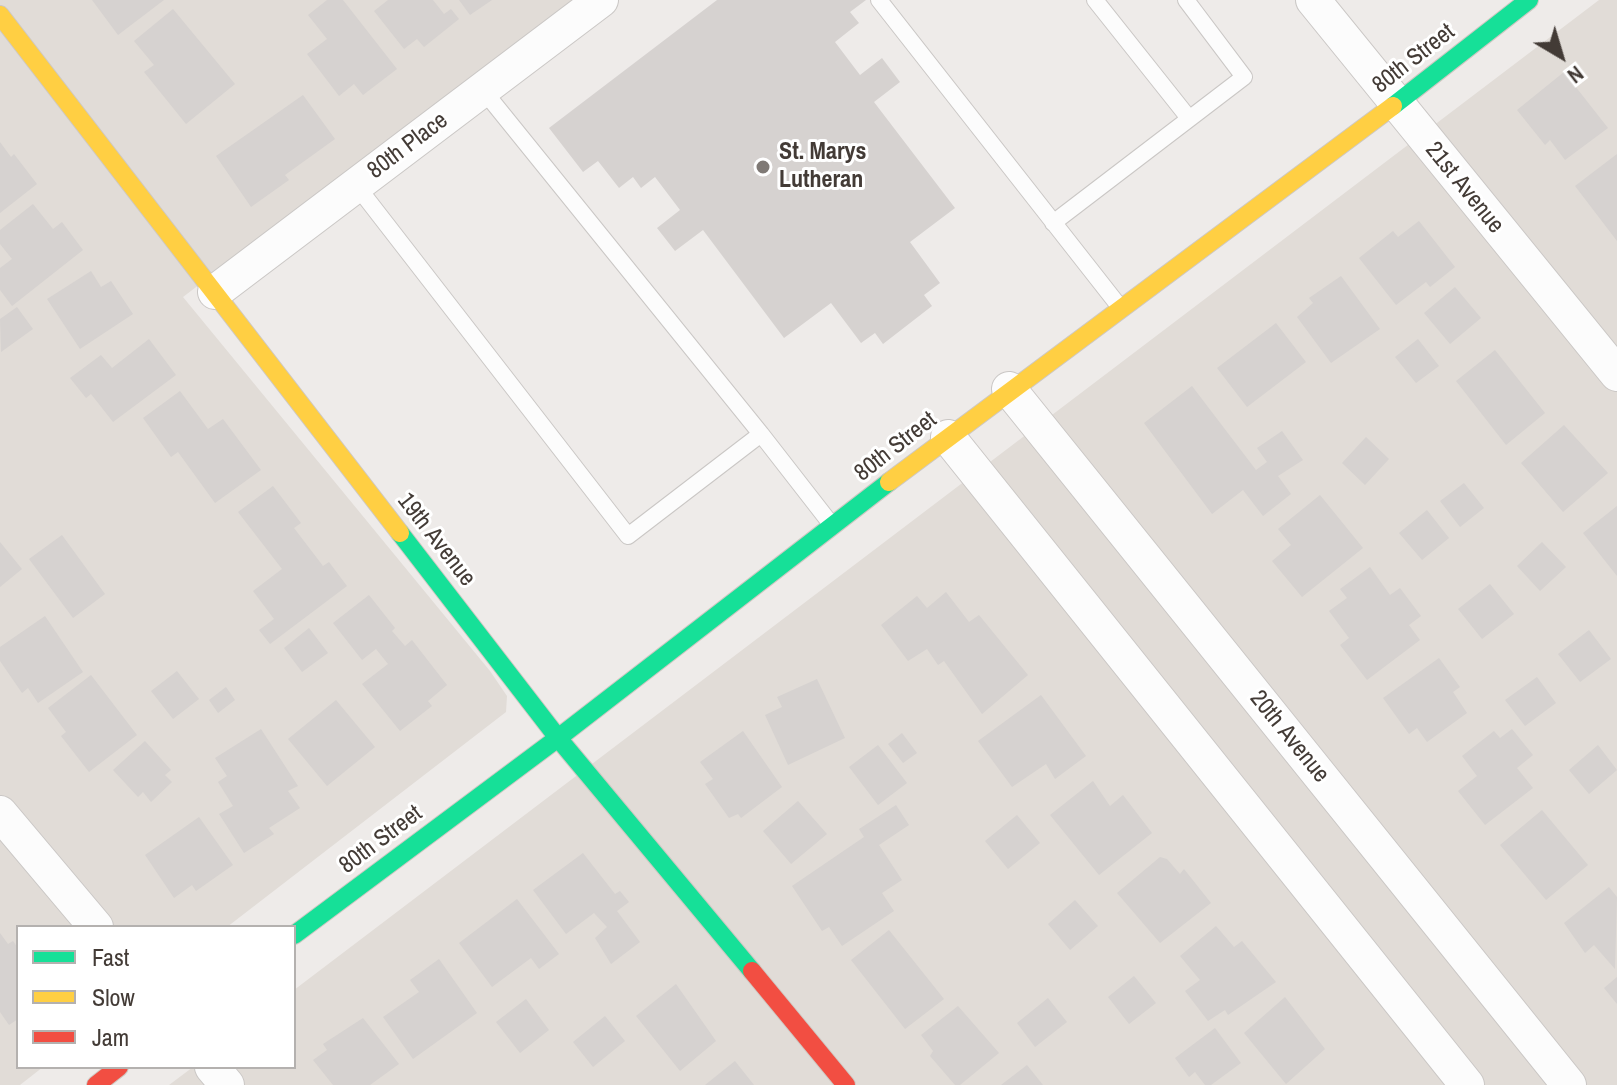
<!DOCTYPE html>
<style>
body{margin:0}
#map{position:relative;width:1617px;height:1085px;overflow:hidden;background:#eeebe9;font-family:"Archivo Narrow",sans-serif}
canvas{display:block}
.legend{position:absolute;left:16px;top:925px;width:280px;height:144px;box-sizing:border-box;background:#fff;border:2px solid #b4b1af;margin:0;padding:10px 14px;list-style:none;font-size:24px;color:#433b36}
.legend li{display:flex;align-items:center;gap:16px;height:40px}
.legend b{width:40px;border:2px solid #b4b1af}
.north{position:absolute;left:1521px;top:16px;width:80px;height:80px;-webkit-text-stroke:6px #fff;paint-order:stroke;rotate:142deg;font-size:22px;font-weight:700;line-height:32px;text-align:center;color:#433b36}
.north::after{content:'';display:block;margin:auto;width:28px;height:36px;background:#433b36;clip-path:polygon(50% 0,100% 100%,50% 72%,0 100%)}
</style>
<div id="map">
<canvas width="1617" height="1085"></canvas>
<ul class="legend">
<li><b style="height:10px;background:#16e098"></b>Fast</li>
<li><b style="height:10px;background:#ffcf43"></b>Slow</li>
<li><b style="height:10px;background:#f24e42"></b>Jam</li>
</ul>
<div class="north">N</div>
</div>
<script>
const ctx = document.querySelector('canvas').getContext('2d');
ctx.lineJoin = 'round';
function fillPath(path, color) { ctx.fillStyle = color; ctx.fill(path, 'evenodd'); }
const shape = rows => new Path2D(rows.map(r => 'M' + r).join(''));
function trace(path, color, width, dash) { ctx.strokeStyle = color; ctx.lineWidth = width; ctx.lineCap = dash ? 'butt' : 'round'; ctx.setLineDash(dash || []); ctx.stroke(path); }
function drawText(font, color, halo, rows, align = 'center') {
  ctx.font = font + ' "Archivo Narrow",sans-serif'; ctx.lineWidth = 6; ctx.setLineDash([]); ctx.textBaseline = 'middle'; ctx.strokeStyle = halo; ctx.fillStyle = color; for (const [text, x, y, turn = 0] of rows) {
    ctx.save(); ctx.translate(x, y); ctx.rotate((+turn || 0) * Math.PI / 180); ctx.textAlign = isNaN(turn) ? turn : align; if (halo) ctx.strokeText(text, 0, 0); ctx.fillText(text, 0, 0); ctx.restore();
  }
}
fillPath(shape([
 [0,0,574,0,183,297,490,671,507,696,506,712,227,927,18,927,18,1067,43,1067,20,1085,0,1085],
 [1599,0,1617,0,1617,1085,169,1085,193,1067,294,1067,294,990]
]), '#e1dcd7');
fillPath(shape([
 [92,0,164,0,118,35],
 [327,0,343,0,397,69,363,95,354,84,339,96,307,54,327,39,308,15],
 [388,0,433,0,444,14,451,9,459,19,424,47,417,39,404,49,374,11],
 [459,0,492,0,470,15],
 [717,0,866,0,850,12,859,23,835,42,860,75,882,58,900,82,874,102,955,208,910,242,940,283,924,295,932,306,883,344,875,333,861,343,831,303,784,338,703,230,675,251,657,228,680,210,655,177,641,188,633,177,619,188,598,161,583,172,549,128],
 [173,9,235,84,186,124,144,72,154,65,134,41],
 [1564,72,1608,128,1565,160,1550,140,1545,145,1517,110],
 [303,95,335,139,285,175,289,180,251,207,216,156],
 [0,142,11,157,14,154,37,184,0,213],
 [1617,154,1617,241,1575,186],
 [33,204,53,229,62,222,83,250,12,306,0,290,0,268,12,259,0,244,0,230],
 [1419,221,1455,267,1430,287,1426,282,1396,305,1359,258,1393,231,1398,237],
 [91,271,101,287,111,281,133,314,80,349,47,299],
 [1341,276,1380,329,1331,363,1297,317,1313,303,1309,298],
 [1455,287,1481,318,1450,344,1424,313],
 [17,307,33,329,1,352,0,319],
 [1276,323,1306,362,1247,407,1217,368],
 [149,339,176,375,113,422,91,394,86,398,70,378,101,355,112,368],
 [1418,339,1439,366,1416,383,1395,357],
 [1495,350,1545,413,1506,445,1456,381],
 [1192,386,1256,470,1267,462,1257,448,1282,431,1303,460,1278,476,1291,494,1263,516,1243,490,1212,514,1144,423],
 [180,391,208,429,223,419,261,470,215,503,178,452,171,457,143,418],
 [1564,425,1608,473,1563,512,1521,463],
 [1366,437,1389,459,1365,485,1342,463],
 [1464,483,1484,508,1460,527,1440,501],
 [273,486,301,523,294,528,323,566,329,562,347,586,270,644,259,630,274,619,253,591,282,569,238,512],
 [1320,495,1363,548,1302,597,1272,561,1291,545,1278,529],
 [1617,506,1617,576,1583,533],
 [1427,510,1449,538,1422,560,1399,533],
 [62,535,105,594,73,618,29,559],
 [0,542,22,569,0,587],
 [1542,542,1566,567,1540,591,1517,566],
 [1370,567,1390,595,1400,588,1421,616,1409,625,1420,640,1367,680,1340,645,1349,638,1329,611,1347,598,1340,589],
 [1490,584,1514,614,1482,639,1458,609],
 [946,592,969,622,979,615,1028,675,982,714,944,661,938,665,927,649,908,661,881,625,917,596,927,608],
 [369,595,395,628,392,631,405,646,412,640,447,685,428,701,432,706,400,731,362,684,388,664,376,649,362,660,333,623],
 [45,616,83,672,38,703,28,688,22,693,0,661,0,647],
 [309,628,328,653,302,672,284,648],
 [1589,630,1611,659,1580,682,1558,654],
 [1439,658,1460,687,1453,692,1467,713,1427,742,1417,728,1409,734,1383,698],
 [177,671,199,699,173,719,151,691],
 [91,675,137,735,89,772,61,736,66,732,48,708],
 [1537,677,1556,703,1525,726,1505,700],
 [817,679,845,738,788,765,765,715,782,707,777,697],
 [226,687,235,700,218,713,209,700],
 [1041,695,1086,756,1055,779,1046,764,1012,787,978,741],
 [336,700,375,747,327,786,288,739],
 [261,729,298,786,288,791,300,808,269,828,274,834,244,853,219,814,233,806,218,782,227,776,215,758],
 [1512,729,1533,755,1517,768,1533,788,1485,825,1458,791,1477,776,1462,756,1494,731,1500,738],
 [743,731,782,787,741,818,738,814,729,818,705,784,713,779,700,762],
 [902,733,917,753,903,763,888,744],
 [145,741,171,770,165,775,172,782,151,802,143,792,138,797,113,770],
 [878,745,907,783,878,805,849,767],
 [1598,745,1617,770,1589,794,1569,770],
 [1093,781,1110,806,1123,795,1152,833,1099,875,1050,815],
 [798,801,827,834,791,864,763,831],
 [896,805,909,825,879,845,902,880,882,893,894,911,842,946,829,927,822,931,792,886,864,837,859,829],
 [1542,810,1588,865,1546,900,1500,845],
 [1017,815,1040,843,1008,869,985,841],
 [199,817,233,865,196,891,192,885,174,898,145,855],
 [583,853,615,894,620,891,629,902,617,911,640,942,611,964,595,938,607,927,594,913,566,934,533,890],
 [1160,857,1167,859,1180,874,1184,869,1211,903,1160,943,1117,893],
 [1609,887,1617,897,1615,969,1594,945,1585,953,1564,923],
 [517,899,559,954,539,969,531,958,492,987,459,943],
 [1075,900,1098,926,1070,950,1048,924],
 [1216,926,1234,947,1242,941,1276,982,1228,1015,1225,1010,1208,1021,1185,991,1200,980,1180,956],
 [889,930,944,999,905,1029,851,960],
 [0,933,8,944,13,941,18,948,18,1019,9,1025,0,1012],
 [439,959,477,1013,413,1059,383,1017,419,992,410,980],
 [1134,976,1156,1003,1129,1024,1108,997],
 [1617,977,1617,1004,1604,988],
 [676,984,716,1041,680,1071,636,1016],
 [1285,997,1325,1049,1286,1084,1244,1033],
 [1048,998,1067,1022,1035,1047,1017,1023],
 [526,999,549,1030,520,1053,496,1022],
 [958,1006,999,1053,960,1085,955,1085,930,1056,933,1051,921,1035],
 [605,1016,625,1041,593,1067,573,1042],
 [363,1018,399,1064,370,1085,333,1085,313,1060,327,1050,323,1044],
 [1215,1028,1241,1063,1211,1085,1205,1085,1195,1072,1189,1077,1175,1058],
 [735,1061,754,1085,705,1085],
 [1027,1065,1043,1085,1001,1085]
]), '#d6d2d0');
const lane = shape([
 [879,0,1119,306],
 [1095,0,1188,117],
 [483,90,761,434],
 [356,185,628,536,761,434,831,524],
 [1053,223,1244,77,1186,0]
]);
const street = shape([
 [1313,0,1617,374],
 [215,292,601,0],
 [1009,389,1569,1085],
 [948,437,1467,1085],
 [0,813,96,927],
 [212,1067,227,1085]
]);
const fast = shape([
 [1393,106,1529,0],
 [400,533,558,738,752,971],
 [294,935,558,738,889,482]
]);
const slow = shape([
 [0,15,400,533],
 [889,482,1393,106]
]);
const jam = shape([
 [752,971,846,1085],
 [96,1085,119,1067]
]);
trace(lane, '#cac7c5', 18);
trace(street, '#cac7c5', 36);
trace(fast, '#cec8c2', 20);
trace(slow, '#cec8c2', 20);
trace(jam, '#cec8c2', 20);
trace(lane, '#fcfcfc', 16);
trace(street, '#fcfcfc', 34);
trace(fast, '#16e098', 18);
trace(slow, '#ffcf43', 18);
trace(jam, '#f24e42', 18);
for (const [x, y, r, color] of [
 [763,167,8,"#7f7975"]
]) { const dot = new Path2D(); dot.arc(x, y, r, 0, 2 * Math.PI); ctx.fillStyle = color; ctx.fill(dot); trace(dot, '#fff', 3); }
drawText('24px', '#433b36', '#fff', [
 ["80th Street",1414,59,-38],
 ["80th Place",408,146,-37],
 ["21st Avenue",1464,188,51],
 ["80th Street",896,447,-38],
 ["19th Avenue",436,540,52],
 ["20th Avenue",1289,737,51],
 ["80th Street",381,840,-37]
]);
drawText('bold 24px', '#433b36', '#fff', [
 ["St. Marys",779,153],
 ["Lutheran",779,181]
], 'left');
</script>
